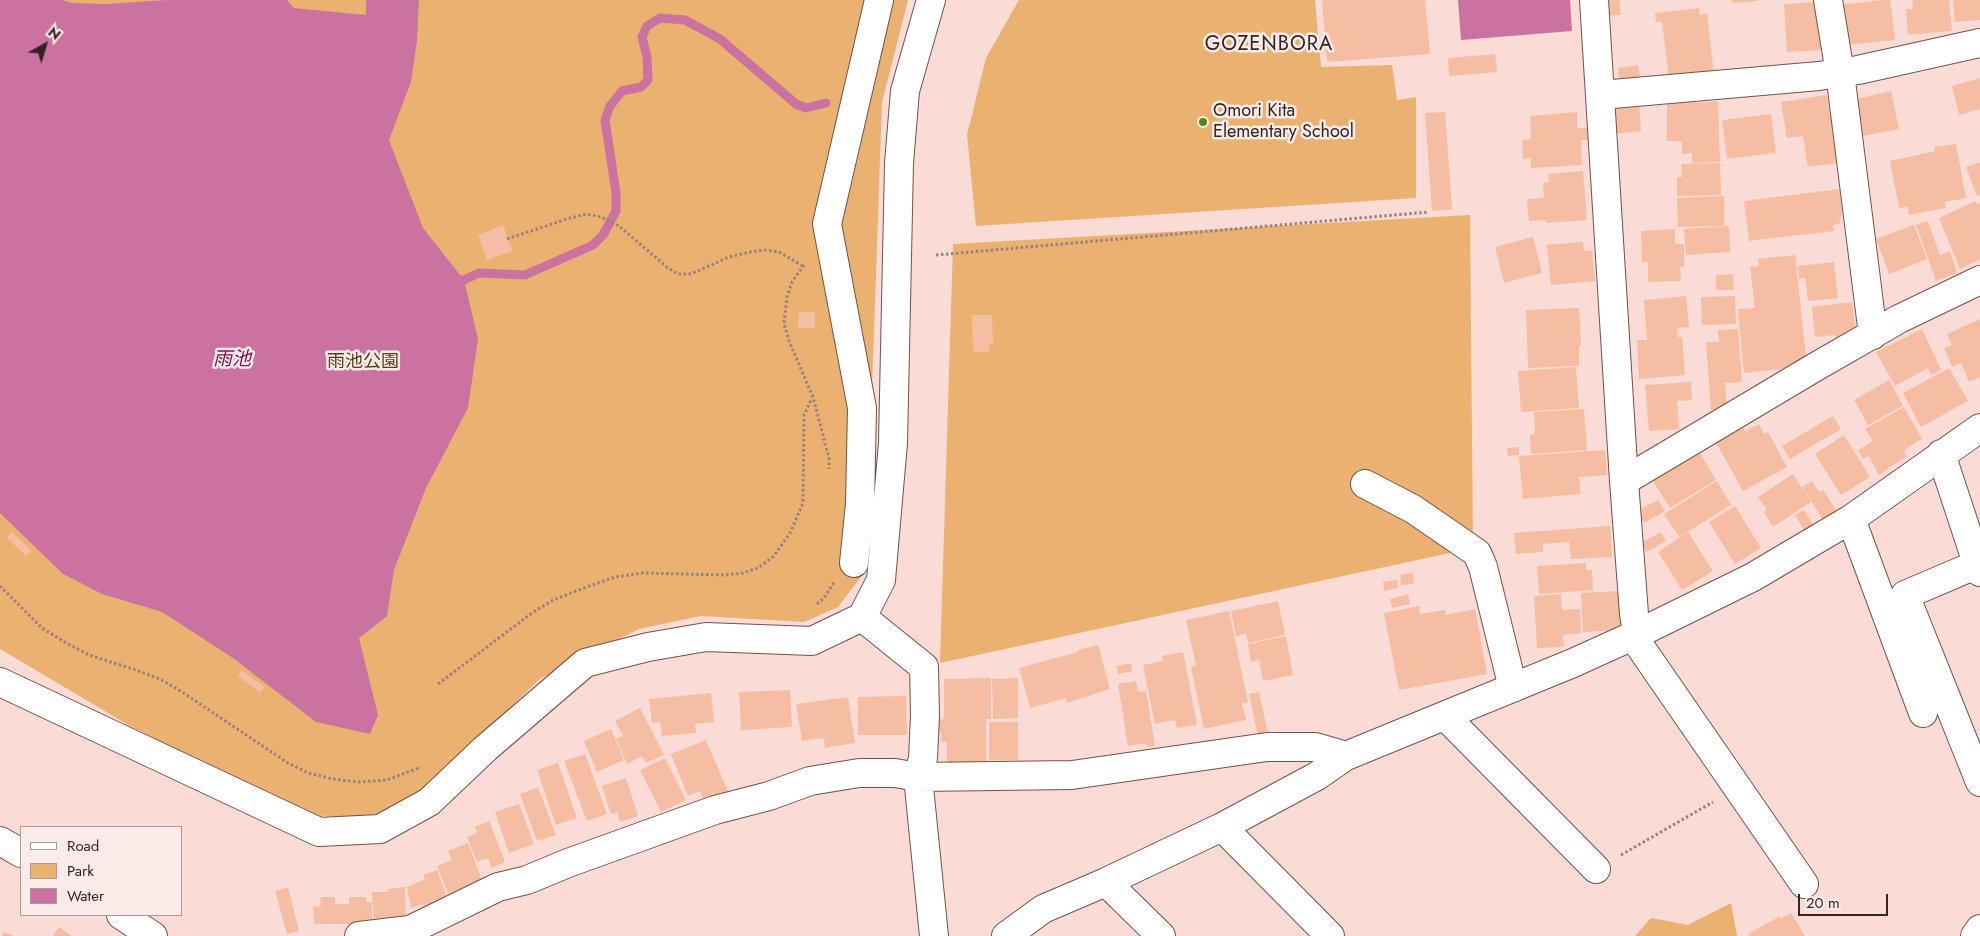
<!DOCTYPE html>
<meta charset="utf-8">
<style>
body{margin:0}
#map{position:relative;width:1980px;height:936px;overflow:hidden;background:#fadbd6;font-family:Jost,sans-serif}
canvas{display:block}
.legend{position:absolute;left:20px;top:826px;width:162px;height:90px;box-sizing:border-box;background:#fcece9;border:1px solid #ab9c99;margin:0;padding:6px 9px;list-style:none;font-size:15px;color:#322421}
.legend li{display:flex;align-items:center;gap:10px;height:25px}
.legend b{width:25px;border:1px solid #ab9c99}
.north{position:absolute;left:20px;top:20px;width:50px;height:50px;-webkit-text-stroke:4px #fcece9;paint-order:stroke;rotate:39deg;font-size:14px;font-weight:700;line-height:20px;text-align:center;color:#322421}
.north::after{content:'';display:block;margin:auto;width:18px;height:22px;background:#322421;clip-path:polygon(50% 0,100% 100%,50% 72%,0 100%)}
.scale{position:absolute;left:1798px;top:894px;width:90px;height:22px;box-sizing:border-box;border:2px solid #322421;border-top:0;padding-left:6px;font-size:15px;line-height:18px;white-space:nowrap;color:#322421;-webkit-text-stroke:4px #fcece9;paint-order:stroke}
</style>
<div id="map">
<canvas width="1980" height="936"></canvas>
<ul class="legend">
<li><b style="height:6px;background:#fff"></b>Road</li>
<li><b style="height:14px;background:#ebb170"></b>Park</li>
<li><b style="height:14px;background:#cb73a0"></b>Water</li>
</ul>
<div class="north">N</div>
<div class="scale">20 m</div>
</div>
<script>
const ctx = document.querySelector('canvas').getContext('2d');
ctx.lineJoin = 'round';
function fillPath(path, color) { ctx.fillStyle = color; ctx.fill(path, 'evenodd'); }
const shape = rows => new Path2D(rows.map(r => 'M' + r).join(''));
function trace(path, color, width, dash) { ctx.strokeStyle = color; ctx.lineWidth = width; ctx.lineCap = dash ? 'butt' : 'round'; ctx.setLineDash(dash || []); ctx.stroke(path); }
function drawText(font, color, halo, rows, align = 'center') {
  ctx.font = font + ' Jost,"Noto Sans JP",sans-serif'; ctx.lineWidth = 5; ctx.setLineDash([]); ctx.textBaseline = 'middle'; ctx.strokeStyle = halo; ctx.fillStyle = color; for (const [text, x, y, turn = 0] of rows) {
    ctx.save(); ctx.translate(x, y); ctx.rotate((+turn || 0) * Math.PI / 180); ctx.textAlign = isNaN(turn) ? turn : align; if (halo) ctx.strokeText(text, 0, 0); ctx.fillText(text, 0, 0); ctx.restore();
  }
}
fillPath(shape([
 [0,0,908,0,882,102,871,416,861,577,838,607,804,622,701,616,639,629,540,679,427,786,382,813,349,818,303,814,130,726,0,649],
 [1019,0,1315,0,1321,67,1392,65,1397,100,1416,97,1416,198,976,226,967,135,986,58],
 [1470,215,1473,548,940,663,953,244],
 [1731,903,1737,936,1635,936,1651,918,1688,925]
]), '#ebb170');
fillPath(shape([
 [0,0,63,0,72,3,106,4,167,0,287,0,294,8,366,15,366,0,419,0,417,41,411,82,389,140,423,228,464,280,478,339,468,408,426,488,394,570,387,616,359,638,378,715,370,734,316,722,233,658,162,612,102,594,63,574,0,513],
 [1458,0,1570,0,1572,31,1461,40]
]), '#cb73a0');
trace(shape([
 [452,280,464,280,479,273,525,275,593,245,603,235,616,211,616,193,605,120,610,106,622,91,641,87,648,80,647,57,642,37,647,26,660,18,685,20,720,39,796,104,806,108,826,103]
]), '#cb73a0', 9);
fillPath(shape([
 [1322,0,1425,0,1430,54,1327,62],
 [1605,0,1619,0,1621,15,1606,16],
 [1732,0,1757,0,1757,1,1732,3],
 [1881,0,1890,0,1895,40,1845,45,1840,5],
 [1912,0,1949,0,1952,31,1908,35,1906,9,1913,9],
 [1953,0,1980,0,1980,20,1955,22],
 [1820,2,1823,50,1787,52,1784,4],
 [1699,8,1700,15,1707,13,1714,74,1669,79,1662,22,1656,22,1655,13],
 [1495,54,1497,72,1449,76,1448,58],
 [1638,65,1640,77,1619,80,1618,68],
 [1980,78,1980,109,1959,115,1952,86],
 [1891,91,1899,129,1863,136,1856,99],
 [1827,95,1838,163,1808,167,1803,136,1787,138,1781,102],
 [1718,102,1720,162,1692,163,1692,153,1682,154,1682,141,1667,141,1667,103],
 [1639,104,1641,131,1614,134,1612,107],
 [1445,112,1452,209,1432,211,1425,113],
 [1577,112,1577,128,1588,128,1588,140,1581,140,1582,165,1531,168,1531,158,1523,159,1522,140,1531,139,1530,116],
 [1771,114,1776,153,1727,159,1722,120],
 [1956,144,1966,198,1945,202,1946,208,1909,215,1908,207,1899,208,1890,161,1935,151,1934,147],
 [1980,162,1980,195,1977,196,1966,167],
 [1720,163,1721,195,1677,196,1677,177,1682,177,1681,164],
 [1583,171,1587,220,1546,223,1545,220,1529,221,1527,199,1544,198,1543,183,1549,182,1548,174],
 [1840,189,1842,213,1839,224,1833,225,1834,231,1749,241,1744,201],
 [1724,196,1724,226,1678,227,1677,198],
 [1975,201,1976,204,1980,203,1980,259,1960,269,1939,218],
 [1928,221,1940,255,1950,251,1957,273,1936,281,1916,225],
 [503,225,513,251,487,260,478,235],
 [1914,225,1927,259,1889,274,1876,239],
 [1729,226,1730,252,1686,255,1684,229],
 [1675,229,1675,244,1684,244,1684,267,1680,267,1681,281,1648,282,1648,262,1642,262,1641,231],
 [1533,237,1542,273,1504,283,1495,247],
 [1583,242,1584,251,1592,250,1595,281,1551,285,1547,245],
 [1795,255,1807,366,1744,373,1738,309,1755,308,1750,267,1759,266,1758,259],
 [1834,262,1838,298,1808,301,1805,278,1799,279,1798,266],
 [1733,274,1734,290,1716,290,1716,275],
 [1686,296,1689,327,1677,328,1678,337,1682,337,1685,375,1639,379,1637,340,1647,340,1644,300],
 [1735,296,1736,324,1702,325,1701,297],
 [1852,302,1856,331,1846,332,1847,338,1836,339,1835,335,1815,337,1812,307],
 [1579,308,1581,345,1579,346,1579,366,1528,368,1526,310],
 [799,312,815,312,815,328,798,328],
 [972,315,992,315,993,344,989,345,989,352,973,352],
 [1980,319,1980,377,1969,382,1961,363,1952,367,1944,348,1952,345,1947,334],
 [1738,329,1742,382,1725,383,1727,409,1711,410,1706,342,1719,342,1718,330],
 [1922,329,1941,370,1931,375,1928,368,1895,386,1876,352],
 [1576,367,1579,408,1521,412,1518,371],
 [1949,368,1968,401,1921,427,1903,393],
 [1889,380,1903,406,1868,425,1854,400],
 [1691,382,1692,400,1677,401,1679,429,1649,431,1645,385],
 [1904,407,1922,439,1904,450,1907,457,1888,468,1888,469,1879,475,1869,456,1863,459,1858,450,1873,441,1865,429],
 [1584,409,1587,450,1531,454,1530,435,1535,434,1534,412],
 [1833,416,1841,429,1790,459,1782,446],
 [1759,424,1764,434,1768,432,1787,467,1743,491,1715,441,1743,426,1745,431],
 [1844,435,1870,477,1841,495,1815,454],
 [1519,447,1519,455,1508,456,1507,448],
 [1605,450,1607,475,1579,477,1581,494,1523,499,1519,456],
 [1698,450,1716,480,1670,508,1651,478],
 [1793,474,1811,502,1773,527,1764,512,1767,510,1758,497],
 [1717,481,1731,505,1679,537,1664,514],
 [1812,481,1819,492,1823,490,1838,513,1824,521,1802,487],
 [1658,500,1665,511,1644,523,1637,511],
 [1735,506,1761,548,1735,564,1709,522],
 [1804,510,1814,526,1805,532,1795,515],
 [1610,526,1612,557,1571,559,1569,542,1543,544,1543,552,1516,554,1514,533],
 [12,532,32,551,26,556,7,538],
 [1661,532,1666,541,1647,552,1641,543],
 [1688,532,1713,571,1682,590,1658,552],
 [1586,563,1586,570,1592,570,1593,590,1539,594,1537,566],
 [1413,573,1414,584,1401,585,1400,575],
 [1397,580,1398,588,1384,591,1383,582],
 [1619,591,1621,630,1583,632,1581,593],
 [1408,594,1410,604,1392,608,1390,599],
 [1561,594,1562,610,1580,609,1581,633,1563,635,1564,647,1537,648,1534,596],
 [1278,601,1285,635,1248,643,1246,634,1236,636,1231,611],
 [1419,606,1420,614,1445,610,1445,615,1475,609,1487,674,1399,690,1384,613],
 [1229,611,1248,702,1242,704,1246,720,1204,729,1191,667,1196,665,1186,620],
 [1286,636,1293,675,1263,681,1259,660,1251,662,1248,644],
 [1098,645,1110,689,1067,703,1066,698,1030,708,1019,668,1078,652,1078,650],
 [1183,652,1197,725,1177,728,1175,720,1155,724,1143,665,1163,661,1162,656],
 [1131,663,1132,671,1118,674,1116,666],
 [242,670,265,687,260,693,238,676],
 [991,678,991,719,986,719,986,764,947,764,947,742,941,742,941,732,932,732,932,720,944,719,944,679],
 [1018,678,1018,718,993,719,992,679],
 [1136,681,1138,692,1146,691,1155,746,1147,747,1146,743,1128,746,1118,684],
 [790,690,792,727,741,730,739,692],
 [1259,692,1268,733,1258,736,1249,694],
 [711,693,714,722,695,724,696,733,662,736,660,722,652,723,649,699],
 [906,696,907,735,858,735,858,697],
 [848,697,855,743,825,748,824,738,802,741,796,704],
 [640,708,664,755,646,763,642,756,627,764,616,739,623,736,615,721],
 [989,722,1018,722,1018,760,989,760],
 [611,729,624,760,597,772,584,741],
 [706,740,729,794,705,803,700,791,688,796,671,754],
 [585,754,607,814,587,821,564,761],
 [665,758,686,800,661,812,640,770],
 [558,763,577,818,556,825,537,770],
 [626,778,638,816,620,822,617,812,611,814,602,786],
 [538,787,556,835,537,841,520,794],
 [519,804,534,844,509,853,495,812],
 [489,821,505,862,492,868,488,858,477,862,467,837,477,833,475,827],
 [468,843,482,880,465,887,468,894,451,901,437,866,452,860,448,851],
 [437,870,448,900,425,909,423,904,411,908,407,887,425,879,423,875],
 [288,887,299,931,287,934,275,891],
 [405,887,406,922,374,923,372,892,388,892,387,889],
 [320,897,335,897,335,904,349,904,349,897,366,897,366,902,372,902,372,924,314,924,313,907,321,906],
 [1791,913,1805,936,1749,936,1748,934,1780,916,1781,919],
 [59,927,72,936,53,936],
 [4,932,13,936,2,936]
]), '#f5bea2');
const minor = shape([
 [1594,0,1624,481,1634,614,1639,645,1804,884],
 [1828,0,1840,73,1873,335],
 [1601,95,1819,76,1858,70,1980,43],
 [1941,454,1980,572],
 [1624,481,1817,366,1899,319,1980,280],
 [1365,484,1413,509,1477,553,1483,567,1513,688],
 [1851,519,1923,713],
 [854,563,860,504,862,408,827,224,879,0],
 [1978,564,1905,595,1980,782],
 [862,617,924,667,925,716,923,758,918,777,934,936],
 [0,682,319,832,380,829,429,802,486,748,585,663,648,647,706,637,812,641,862,617,881,580,893,443,899,163,905,91,931,0],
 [1445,716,1596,869],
 [1222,827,1330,936],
 [0,841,21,853],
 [1106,882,1161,936],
 [121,915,153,936],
 [359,936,410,930,498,887,527,880,568,863,715,810,769,796,810,781,859,773,895,773,918,777,1072,775,1267,747,1315,747,1346,756],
 [1006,936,1043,909,1106,882,1222,827,1317,776,1346,756,1573,663,1637,634,1753,577,1851,519,1980,428],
 [1975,936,1980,929]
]);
trace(minor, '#72524d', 30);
trace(shape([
 [507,239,567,219,586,214,601,217,619,226,668,268,678,274,691,274,729,257,750,252,765,250,779,252,803,266],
 [936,255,1429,212],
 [804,265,792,282,787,297,784,323,789,341,813,397,829,458,829,469],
 [0,586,42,628,66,643,89,655,136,670,160,679,182,692,288,763,308,773,333,779,359,782,387,780,421,767],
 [817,604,824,598,834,582],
 [438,684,532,613,553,600,584,588,615,577,643,573,725,575,743,573,758,568,774,556,790,533,803,503,804,415,812,398],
 [1621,855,1713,802]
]), '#99827e', 3, [2.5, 2.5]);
trace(minor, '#fff', 28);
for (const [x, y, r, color] of [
 [1203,122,5,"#5b840b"]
]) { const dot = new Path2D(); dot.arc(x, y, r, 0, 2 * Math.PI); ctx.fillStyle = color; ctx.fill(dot); trace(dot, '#fcece9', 2); }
drawText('18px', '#322421', '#fcece9', [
 ["Omori Kita",1213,112],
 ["Elementary School",1213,133]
], 'left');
drawText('18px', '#583c1c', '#fcece9', [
 ["雨池公園",363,363]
]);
drawText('italic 19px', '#7b0f53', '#fcece9', [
 ["雨池",232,360]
]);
ctx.letterSpacing = '1px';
drawText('20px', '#322421', '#fcece9', [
 ["GOZENBORA",1269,45]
]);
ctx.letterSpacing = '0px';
</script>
